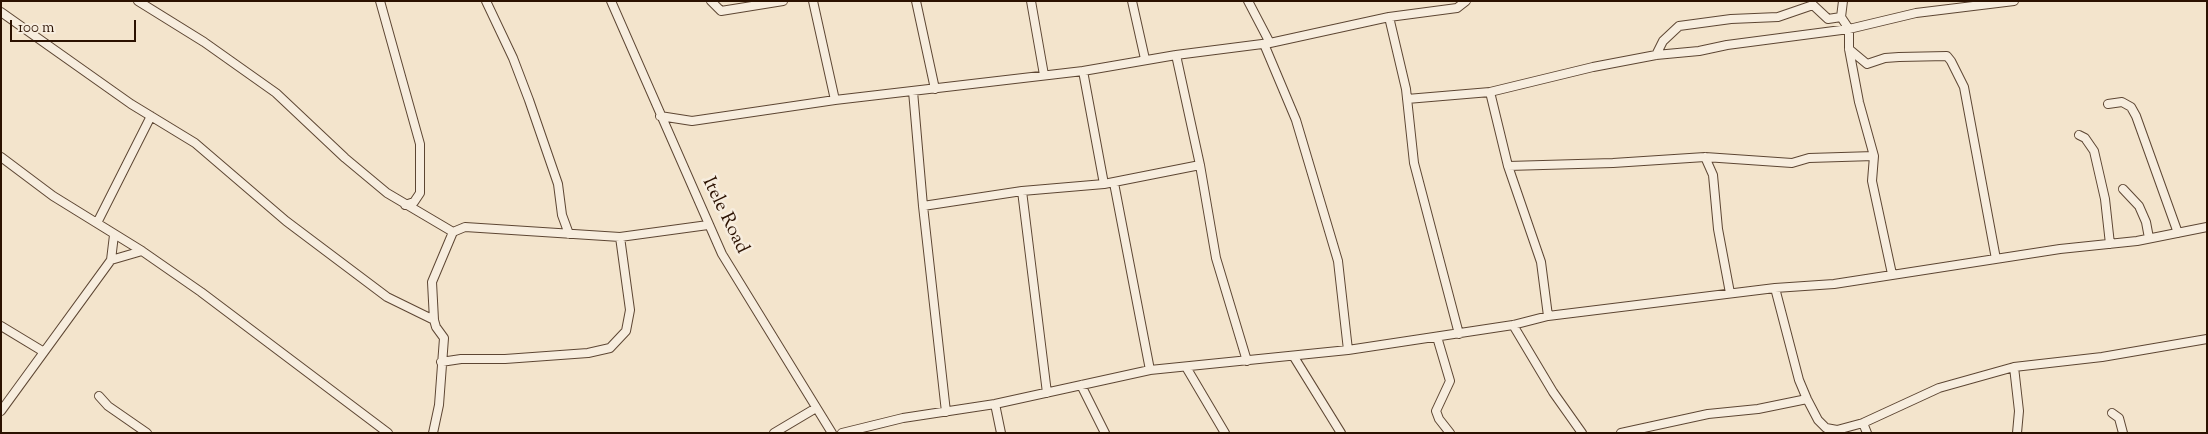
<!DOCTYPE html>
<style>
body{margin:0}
#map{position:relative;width:2208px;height:434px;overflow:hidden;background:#f3e4cc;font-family:"Sorts Mill Goudy",serif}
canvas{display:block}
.frame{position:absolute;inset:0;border:2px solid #2b1100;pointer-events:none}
.scale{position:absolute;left:10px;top:20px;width:126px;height:22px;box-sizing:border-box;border:2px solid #2b1100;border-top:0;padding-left:6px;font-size:15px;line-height:18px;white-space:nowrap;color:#2b1100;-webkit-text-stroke:4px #f7edde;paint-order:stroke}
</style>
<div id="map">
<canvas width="2208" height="434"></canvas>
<div class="frame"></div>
<div class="scale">100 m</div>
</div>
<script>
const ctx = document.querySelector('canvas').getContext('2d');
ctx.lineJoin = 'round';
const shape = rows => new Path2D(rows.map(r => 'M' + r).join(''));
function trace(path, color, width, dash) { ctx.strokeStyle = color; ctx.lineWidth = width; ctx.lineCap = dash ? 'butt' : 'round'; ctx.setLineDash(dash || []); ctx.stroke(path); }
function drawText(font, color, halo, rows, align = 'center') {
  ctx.font = font + ' "Sorts Mill Goudy",serif'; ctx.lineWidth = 5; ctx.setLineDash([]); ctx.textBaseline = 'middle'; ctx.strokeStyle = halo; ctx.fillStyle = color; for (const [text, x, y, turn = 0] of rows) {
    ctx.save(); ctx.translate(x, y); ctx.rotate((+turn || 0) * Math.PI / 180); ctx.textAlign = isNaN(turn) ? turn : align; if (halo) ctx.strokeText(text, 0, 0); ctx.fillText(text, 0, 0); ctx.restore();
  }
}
const minor = shape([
 [138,1,204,42,276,93,345,158,387,193,453,232],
 [380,1,420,144,420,193,414,202,405,205],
 [486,1,513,58,529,100,558,184,562,215,569,234],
 [611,1,722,254,832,433],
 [711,1,721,11,783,1],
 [813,1,835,100],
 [916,1,935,89],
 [1031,1,1044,75],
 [1132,1,1145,59],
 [1248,1,1270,43],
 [1843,1,1841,17,1849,29,1849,49,1859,102,1874,156,1872,181,1892,274],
 [1,12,131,104,195,143,286,221,387,297,434,320],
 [1389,17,1406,89,1414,163,1459,334],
 [1264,44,1296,120,1338,261,1348,350],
 [1849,49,1867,64,1885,58,1899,57,1947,56,1951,61,1964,87,1996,259],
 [1176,55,1200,165,1216,258,1247,361],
 [1656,55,1663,41,1679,26,1731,19,1778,17,1813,5,1828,19,1841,17],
 [1083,71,1104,184],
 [913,91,923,206,946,412],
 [1490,92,1508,166,1541,262,1548,316],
 [1407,99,1490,92,1593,67,1656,55,1699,51,1727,45,1849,29,1916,13,2014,1],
 [2108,104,2122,102,2131,107,2136,116,2178,233],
 [660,116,692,121,835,100,1083,71,1176,55,1270,43,1389,17,1457,8,1466,1],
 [2079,135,2085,138,2094,151,2105,199,2110,244],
 [1,157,53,196,142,251,201,292,388,433],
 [1705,157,1713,175,1718,229,1730,293],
 [1508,166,1613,163,1705,157,1792,163,1809,158,1874,156],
 [1114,183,1150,370],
 [2123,189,2139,206,2146,222,2149,238],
 [1022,191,1047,393],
 [923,206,1022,191,1104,184,1200,165],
 [97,223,151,116],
 [111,260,142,251],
 [1775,288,1799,380,1807,399,1818,420,1826,428,1837,430,1863,423,1939,388,2014,367,2102,357,2207,339],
 [1513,325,1553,392,1582,433],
 [1,326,44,352],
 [1437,337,1450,381,1436,411,1439,419,1450,433],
 [1294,357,1341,433],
 [441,362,461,359,505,359,588,353,610,348,626,331,630,310,620,237],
 [1186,367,1225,433],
 [2014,367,2019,411,2017,433],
 [1081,385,1105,433],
 [99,396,108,406,147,433],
 [995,404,1001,433],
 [1,411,111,260,114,235],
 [2112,413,2119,418,2123,433],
 [1863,423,1867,433],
 [433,433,439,405,444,338,436,327,434,320,432,282,453,232,465,227,620,237,708,225],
 [774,433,816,408],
 [842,433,903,418,995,404,1150,370,1348,350,1513,325,1548,316,1775,288,1834,284,2060,249,2137,241,2207,227],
 [1621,433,1708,414,1758,409,1807,399]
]);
trace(minor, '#5d4633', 10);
trace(minor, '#f7edde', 8);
drawText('19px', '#2b1100', '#f7edde', [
 ["Itele Road",724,216,64]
]);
</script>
